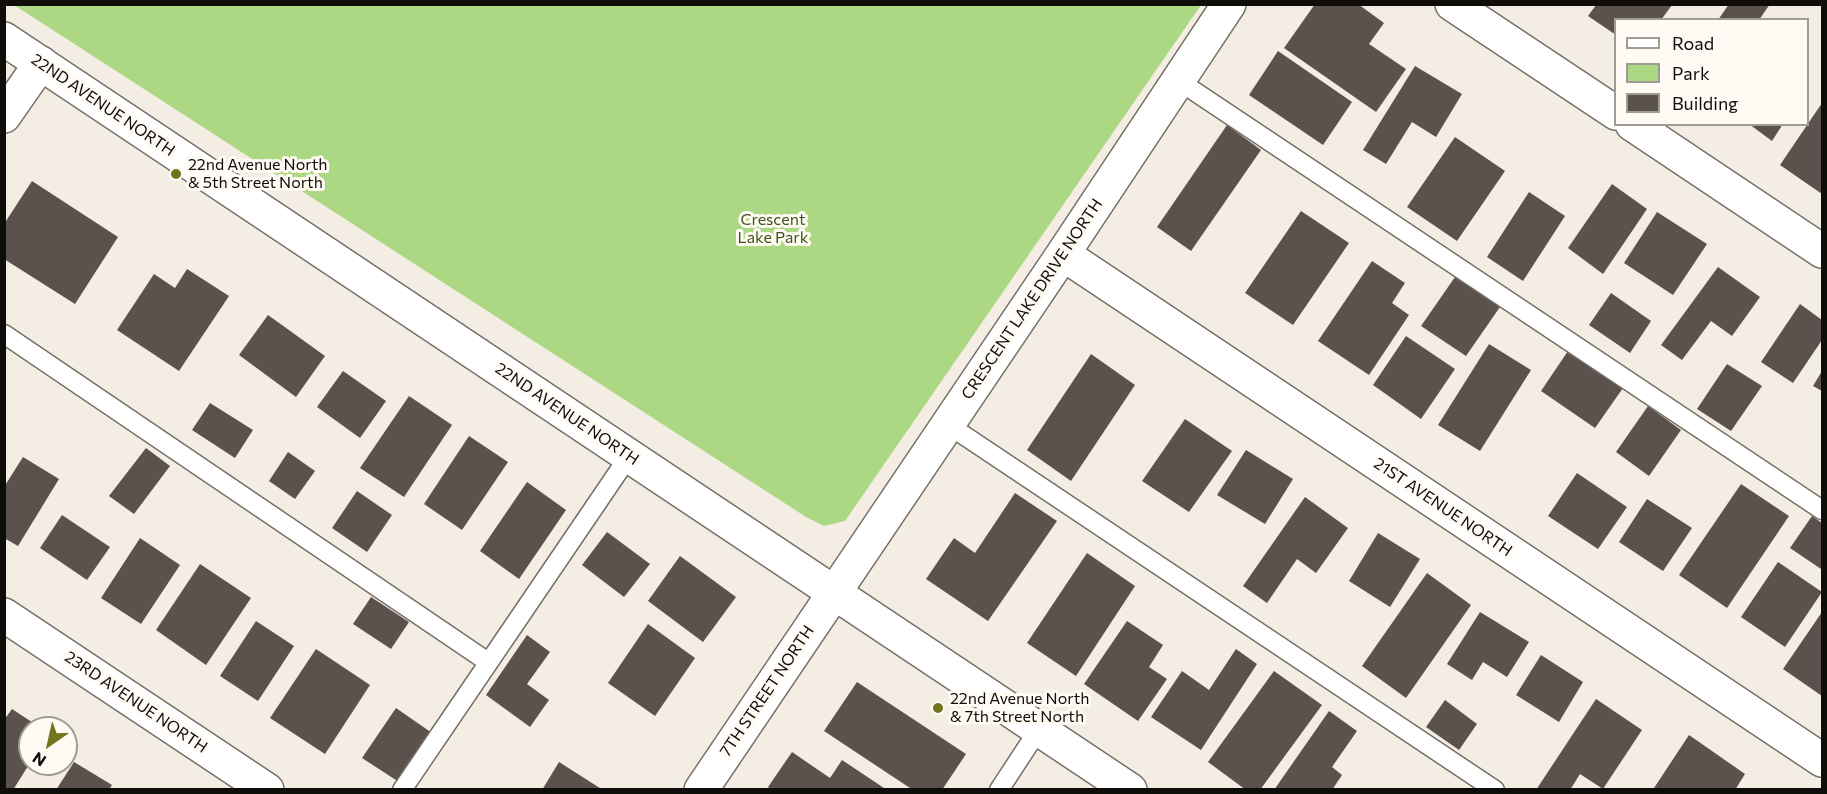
<!DOCTYPE html>
<style>
body{margin:0}
#map{position:relative;width:1827px;height:794px;overflow:hidden;background:#f4ede3;font-family:Commissioner,sans-serif}
canvas{display:block}
.frame{position:absolute;inset:0;border:6px solid #0f0d0a;pointer-events:none}
.legend{position:absolute;left:1614px;top:18px;width:195px;height:108px;box-sizing:border-box;background:#fffbf4;border:2px solid #9f9c96;margin:0;padding:8px 10px;list-style:none;font-size:18px;color:#0f0d0a}
.legend li{display:flex;align-items:center;gap:12px;height:30px}
.legend b{width:30px;border:2px solid #9f9c96}
.north{position:absolute;left:18px;top:716px;width:60px;height:60px;box-sizing:border-box;background:#fffbf4;border:2px solid #9f9c96;border-radius:50%;rotate:214deg;font-size:16px;font-weight:700;line-height:24px;text-align:center;color:#0f0d0a}
.north::after{content:'';display:block;margin:auto;width:21px;height:27px;background:#71761e;clip-path:polygon(50% 0,100% 100%,50% 72%,0 100%)}
</style>
<div id="map">
<canvas width="1827" height="794"></canvas>
<div class="frame"></div>
<ul class="legend">
<li><b style="height:8px;background:#fff"></b>Road</li>
<li><b style="height:16px;background:#add883"></b>Park</li>
<li><b style="height:16px;background:#5c524d"></b>Building</li>
</ul>
<div class="north">N</div>
</div>
<script>
const ctx = document.querySelector('canvas').getContext('2d');
ctx.lineJoin = 'round';
function fillPath(path, color) { ctx.fillStyle = color; ctx.fill(path, 'evenodd'); }
const shape = rows => new Path2D(rows.map(r => 'M' + r).join(''));
function trace(path, color, width, dash) { ctx.strokeStyle = color; ctx.lineWidth = width; ctx.lineCap = dash ? 'butt' : 'round'; ctx.setLineDash(dash || []); ctx.stroke(path); }
function drawText(font, color, halo, rows, align = 'center') {
  ctx.font = font + ' Commissioner,sans-serif'; ctx.lineWidth = 6; ctx.setLineDash([]); ctx.textBaseline = 'middle'; ctx.strokeStyle = halo; ctx.fillStyle = color; for (const [text, x, y, turn = 0] of rows) {
    ctx.save(); ctx.translate(x, y); ctx.rotate((+turn || 0) * Math.PI / 180); ctx.textAlign = isNaN(turn) ? turn : align; if (halo) ctx.strokeText(text, 0, 0); ctx.fillText(text, 0, 0); ctx.restore();
  }
}
fillPath(shape([
 [14,5,1201,5,845,521,824,526,806,517]
]), '#add883');
fillPath(shape([
 [1315,4,1358,4,1384,23,1369,44,1406,69,1376,112,1284,48],
 [1729,4,1770,4,1759,20,1718,20],
 [1596,5,1672,5,1661,20,1616,20,1616,35,1588,16],
 [1278,51,1352,102,1323,145,1249,95],
 [1415,66,1462,94,1436,137,1412,122,1386,164,1363,150],
 [1822,103,1822,194,1780,165],
 [1749,124,1783,124,1772,141],
 [1227,125,1261,150,1191,251,1157,227],
 [1455,137,1505,171,1457,241,1407,207],
 [32,181,118,237,75,304,4,259,4,224],
 [1612,184,1647,209,1603,274,1568,248],
 [1529,192,1565,216,1523,281,1487,257],
 [1301,211,1349,243,1293,325,1245,293],
 [1657,212,1707,244,1673,295,1624,263],
 [1372,261,1405,283,1392,303,1409,315,1369,375,1318,341],
 [1718,267,1760,297,1732,336,1711,321,1682,360,1661,345],
 [187,269,229,296,179,371,117,330,154,274,175,288],
 [1455,277,1500,307,1466,356,1421,326],
 [1611,293,1651,321,1630,353,1589,325],
 [1800,304,1822,320,1822,340,1793,383,1761,362],
 [268,315,325,356,296,397,239,355],
 [1406,336,1455,369,1421,419,1373,385],
 [1489,344,1531,370,1480,451,1438,425],
 [1568,351,1623,388,1595,428,1541,391],
 [1091,354,1135,385,1071,481,1027,450],
 [1727,364,1762,386,1731,431,1697,409],
 [343,371,386,401,360,438,317,407],
 [1822,371,1822,391,1813,386],
 [409,396,452,425,404,497,360,468],
 [210,403,253,430,235,458,192,430],
 [1648,406,1681,430,1649,476,1616,452],
 [1185,419,1232,451,1189,512,1142,481],
 [469,436,508,462,462,530,424,504],
 [146,448,170,466,134,514,109,496],
 [1246,450,1293,479,1265,524,1217,495],
 [288,452,315,471,295,499,269,481],
 [23,457,59,479,18,546,4,538,4,487],
 [1577,473,1627,507,1598,549,1548,516],
 [527,482,566,510,519,579,480,551],
 [1741,484,1789,516,1727,608,1679,575],
 [357,491,392,515,367,552,332,528],
 [1015,493,1057,521,988,621,926,579,954,538,975,553],
 [1305,497,1348,528,1316,573,1297,559,1267,603,1243,586],
 [1647,499,1692,528,1663,571,1619,542],
 [62,515,110,547,87,580,40,548],
 [1812,516,1822,523,1822,566,1821,569,1790,548],
 [607,532,650,564,624,597,582,565],
 [1378,533,1420,559,1390,607,1349,581],
 [140,538,180,565,141,624,101,598],
 [1087,553,1135,586,1076,676,1027,643],
 [680,556,736,597,703,642,648,601],
 [1778,562,1822,592,1785,647,1741,617],
 [200,564,251,598,206,665,156,630],
 [1427,573,1471,605,1406,698,1362,666],
 [371,597,409,622,391,649,353,624],
 [1480,612,1529,642,1507,677,1483,662,1472,680,1447,664],
 [1822,612,1822,696,1783,669],
 [256,621,294,646,258,701,220,676],
 [1127,621,1163,645,1149,667,1167,679,1138,721,1084,684],
 [648,624,695,658,655,716,608,683],
 [527,635,550,652,527,684,549,700,530,727,486,695],
 [316,649,370,685,325,754,270,718],
 [1236,649,1257,664,1201,750,1151,717,1182,671,1209,690],
 [1541,655,1583,682,1559,722,1516,695],
 [1274,671,1322,705,1260,790,1246,790,1208,762],
 [857,682,966,754,942,790,913,790,824,731],
 [1596,699,1642,730,1603,789,1580,774,1570,790,1536,790],
 [1445,700,1477,724,1459,750,1426,727],
 [396,708,432,733,399,782,362,758],
 [12,709,41,728,30,728,30,763,13,790,4,790,4,720],
 [1329,711,1357,731,1332,767,1342,775,1332,790,1274,790],
 [1689,735,1745,774,1735,790,1656,790,1654,788],
 [792,752,830,778,842,760,887,790,772,790,768,787],
 [74,762,112,785,109,790,56,790],
 [559,762,603,790,542,790]
]), '#5c524d');
const lane = shape([
 [1179,81,1822,510],
 [4,334,488,662],
 [947,424,1495,790],
 [402,790,629,456],
 [999,790,1039,729]
]);
const street = shape([
 [1452,4,1616,113],
 [4,116,41,63],
 [1632,124,1822,251],
 [1063,254,1822,760],
 [4,615,267,790],
 [701,790,1063,254,1229,4]
]);
const secondary = shape([
 [4,39,1130,790]
]);
trace(lane, '#756f66', 21);
trace(street, '#756f66', 36);
trace(secondary, '#756f66', 36);
trace(lane, '#fff', 18);
trace(street, '#fff', 33);
trace(secondary, '#fff', 33);
for (const [x, y, r, color] of [
 [176,174,6,"#71761e"],
 [938,708,6,"#71761e"]
]) { const dot = new Path2D(); dot.arc(x, y, r, 0, 2 * Math.PI); ctx.fillStyle = color; ctx.fill(dot); trace(dot, '#fffbf4', 2); }
drawText('16px', '#0f0d0a', '#fffbf4', [
 ["22ND AVENUE NORTH",103,105,34],
 ["CRESCENT LAKE DRIVE NORTH",1032,299,-56],
 ["22ND AVENUE NORTH",567,414,34],
 ["21ST AVENUE NORTH",1443,507,34],
 ["7TH STREET NORTH",767,691,-56],
 ["23RD AVENUE NORTH",136,702,34]
]);
drawText('16px', '#0f0d0a', '#fffbf4', [
 ["22nd Avenue North",188,165],
 ["& 5th Street North",188,183],
 ["22nd Avenue North",950,699],
 ["& 7th Street North",950,717]
], 'left');
drawText('16px', '#3b5618', '#fffbf4', [
 ["Crescent",773,220],
 ["Lake Park",773,238]
]);
</script>
